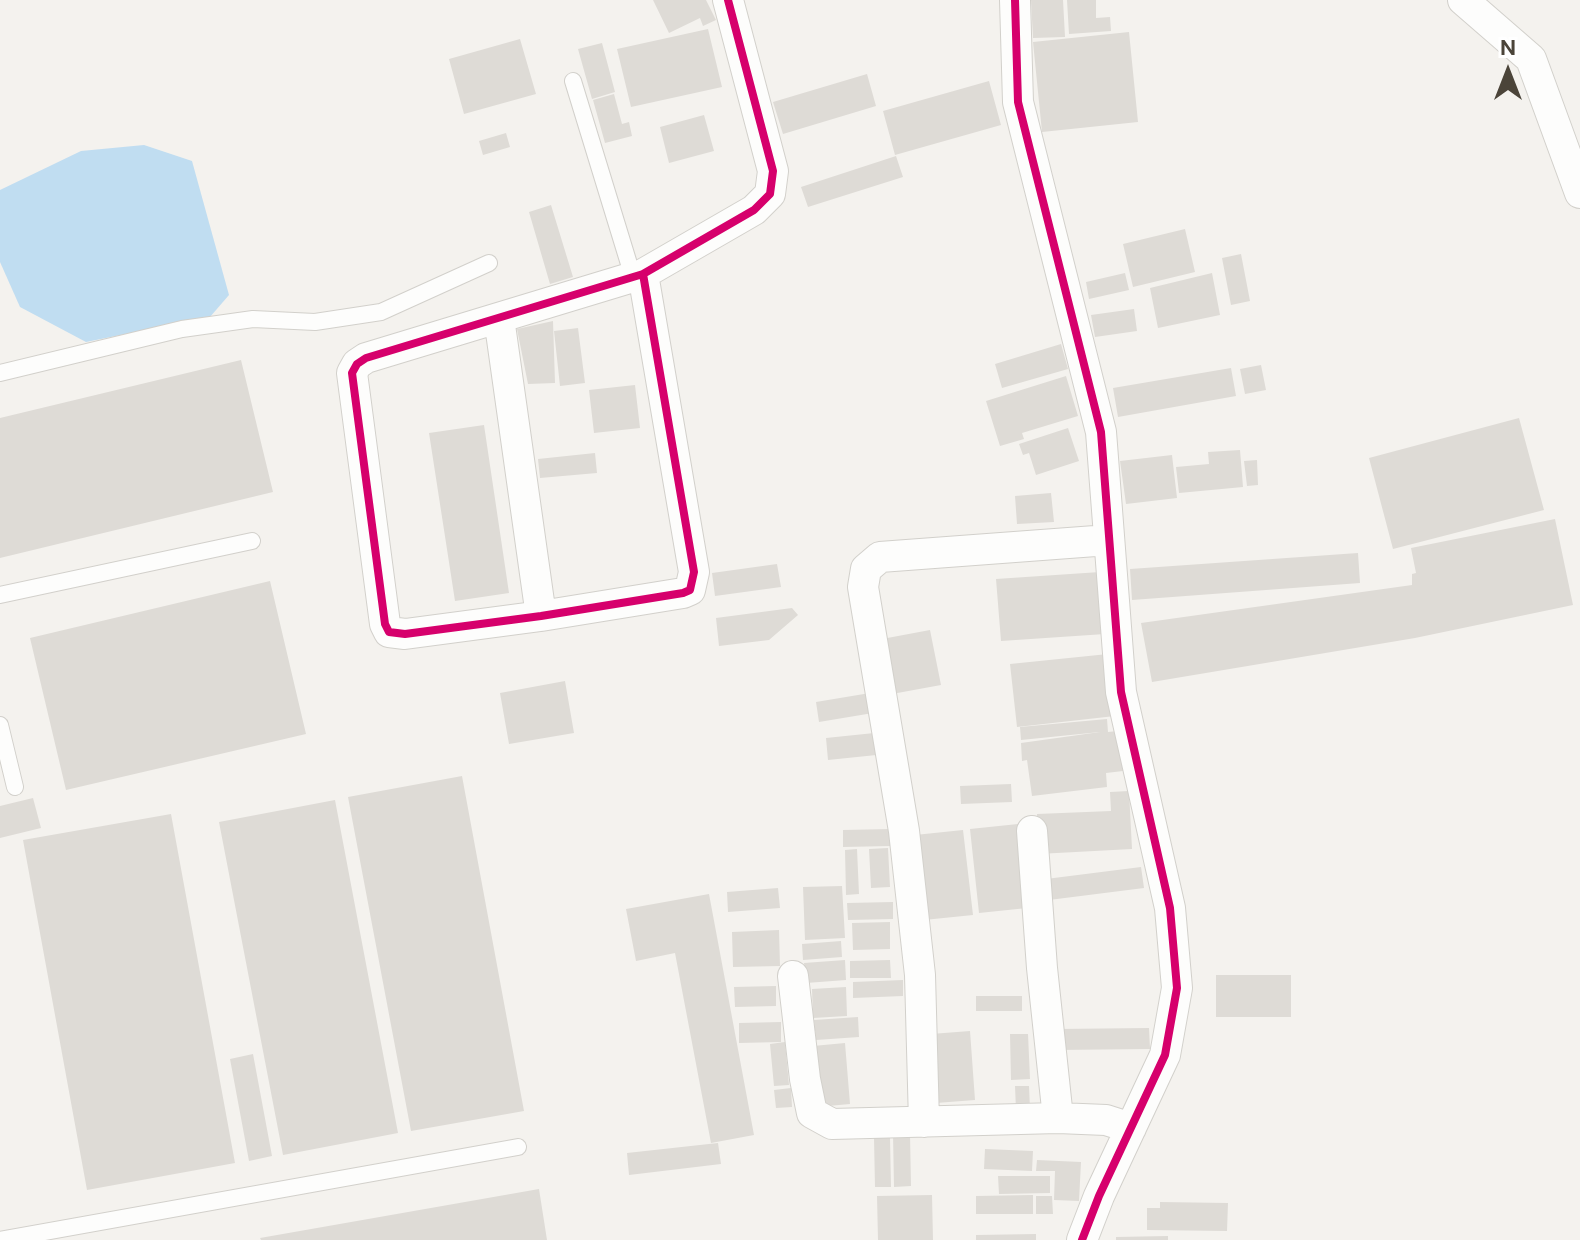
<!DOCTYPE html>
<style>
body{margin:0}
#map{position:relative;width:1580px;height:1240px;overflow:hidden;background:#f4f2ee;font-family:"DM Sans",sans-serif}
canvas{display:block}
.north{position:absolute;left:1468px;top:32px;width:80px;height:80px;-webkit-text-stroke:6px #fff;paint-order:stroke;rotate:0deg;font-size:22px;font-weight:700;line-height:32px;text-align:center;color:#4b4439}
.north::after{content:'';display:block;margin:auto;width:28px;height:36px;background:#4b4439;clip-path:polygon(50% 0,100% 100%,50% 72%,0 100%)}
</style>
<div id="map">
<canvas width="1580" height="1240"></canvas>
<div class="north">N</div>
</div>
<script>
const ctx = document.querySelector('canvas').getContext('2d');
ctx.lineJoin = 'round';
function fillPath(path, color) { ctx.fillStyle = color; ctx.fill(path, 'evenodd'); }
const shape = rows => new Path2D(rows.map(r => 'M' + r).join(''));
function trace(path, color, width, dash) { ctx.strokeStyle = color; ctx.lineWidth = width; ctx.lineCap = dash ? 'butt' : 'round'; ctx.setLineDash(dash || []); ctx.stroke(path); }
fillPath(shape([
 [144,145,192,161,229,295,210,317,86,342,20,307,0,262,0,190,81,151]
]), '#c0ddf1');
fillPath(shape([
 [653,0,706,0,716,20,703,26,700,18,669,33],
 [1031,0,1063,0,1065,37,1033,38],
 [1067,0,1096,0,1096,18,1110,17,1111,31,1069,34],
 [708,29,722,87,631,107,617,49],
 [1129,32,1138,122,1042,132,1033,42],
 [520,39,536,94,464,114,449,59],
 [602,43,615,92,592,99,578,49],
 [867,74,876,106,783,134,773,102],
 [989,81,1001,125,895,155,883,111],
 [614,94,622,124,629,122,632,136,605,143,593,100],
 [704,115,714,151,669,163,660,127],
 [506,133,510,147,483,155,479,141],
 [896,156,903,177,808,207,801,187],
 [551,205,573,277,550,284,529,212],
 [1185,229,1195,272,1133,287,1123,244],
 [1241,254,1250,301,1231,305,1222,258],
 [1125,273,1129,290,1089,299,1086,282],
 [1212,273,1220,315,1158,328,1150,288],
 [1134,309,1137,331,1095,337,1091,315],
 [553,321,555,383,528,384,517,329],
 [578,328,585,383,560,386,554,331],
 [1061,344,1068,369,1002,388,995,364],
 [241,360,273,492,0,558,0,418],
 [1261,365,1266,390,1245,394,1240,369],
 [1231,368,1236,396,1118,417,1113,388],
 [1066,376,1078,416,1022,433,1024,439,1000,446,986,401],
 [635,385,640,428,594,433,589,390],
 [1519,418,1544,510,1393,549,1369,458],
 [484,425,509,593,455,601,429,433],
 [1068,428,1079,461,1036,475,1029,453,1023,455,1019,444],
 [1240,450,1243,487,1179,493,1176,467,1209,464,1208,452],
 [595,453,597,473,540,478,538,459],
 [1172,455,1177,498,1126,504,1120,461],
 [1257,460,1258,485,1247,486,1244,461],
 [1051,493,1054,522,1017,524,1015,496],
 [1555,519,1573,605,1415,638,1152,682,1141,623,1412,585,1412,574,1416,573,1411,548],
 [1358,553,1360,583,1132,600,1130,569],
 [777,564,781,587,715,596,712,573],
 [1100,572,1105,634,1001,641,996,579],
 [270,581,306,734,66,790,30,638],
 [792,608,798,615,769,640,719,646,716,618],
 [930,630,941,685,892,694,882,639],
 [1108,654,1115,716,1017,727,1010,664],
 [565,681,574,733,509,744,500,693],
 [870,693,873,713,819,722,816,702],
 [1107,719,1108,732,1118,731,1123,771,1106,773,1107,787,1032,796,1027,760,1022,761,1021,743,1100,732,1021,740,1020,727],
 [884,732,886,754,828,760,826,738],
 [462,776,524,1111,411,1131,348,797],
 [1011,784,1012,802,961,804,960,786],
 [1129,791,1132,849,1038,854,1037,814,1111,811,1110,792],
 [33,798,41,828,0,838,0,806],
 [335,800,398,1133,283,1155,219,822],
 [171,814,235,1163,87,1190,23,840],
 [1018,824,1027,908,979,913,970,829],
 [891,829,891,846,843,847,843,830],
 [963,830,973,915,924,920,915,835],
 [888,848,890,887,871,888,869,849],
 [857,849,859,894,846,895,845,850],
 [1141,867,1144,888,1049,900,1046,879],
 [842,886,845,938,805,940,803,887],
 [778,888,780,908,728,912,727,892],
 [709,894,754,1135,711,1143,675,953,636,961,626,909],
 [893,902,893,919,848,920,847,903],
 [890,922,890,949,853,950,852,923],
 [779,930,780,966,733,967,732,932],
 [841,941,842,957,803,960,802,944],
 [845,960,846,980,806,983,804,963],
 [890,960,891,978,850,978,850,961],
 [1216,975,1291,975,1291,1017,1216,1017],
 [903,980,903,996,853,998,853,982],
 [776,986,776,1006,735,1007,734,987],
 [846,987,847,1016,813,1018,812,989],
 [976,996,1022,996,1022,1011,976,1011],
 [858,1017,859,1037,816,1040,814,1020],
 [781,1022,781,1042,739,1043,739,1023],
 [1149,1028,1150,1049,1057,1050,1057,1029],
 [970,1031,975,1100,936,1103,931,1034],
 [1010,1034,1028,1034,1030,1079,1011,1080],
 [785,1042,789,1085,774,1086,770,1044],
 [845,1043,850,1104,817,1107,813,1046],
 [253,1054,272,1156,249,1161,230,1059],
 [1015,1086,1029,1086,1030,1109,1016,1110],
 [791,1088,792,1107,776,1108,774,1090],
 [893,1134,910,1134,911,1186,894,1187],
 [874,1138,890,1138,891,1187,875,1187],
 [718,1143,721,1164,629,1175,627,1153],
 [985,1149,1033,1151,1032,1171,984,1169],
 [1037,1160,1081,1162,1079,1201,1054,1200,1055,1171,1036,1171],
 [998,1176,1050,1176,1050,1193,999,1194],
 [539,1189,547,1240,261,1240,260,1238],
 [932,1195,933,1240,878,1240,877,1196],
 [1033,1195,1033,1214,976,1214,976,1196],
 [1036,1196,1052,1196,1053,1214,1036,1214],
 [1160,1202,1228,1203,1227,1231,1147,1230,1147,1208,1160,1208],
 [1036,1234,1036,1240,976,1240,976,1235],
 [1168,1236,1168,1240,1116,1240,1116,1237]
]), '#dedbd6');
const service = shape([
 [573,81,633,277],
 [0,373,182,329,253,319,315,322,381,312,489,263],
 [0,595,252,541],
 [0,725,15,787],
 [0,1240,518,1147]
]);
const minor = shape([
 [1015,0,1018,102,1101,432,1121,692,1170,908,1177,988,1165,1055,1099,1196,1082,1240],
 [1463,0,1531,59,1580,193],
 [643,274,694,572,690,590,683,593,541,616,405,634,389,632,385,624,352,373,357,364,366,358,643,274,754,210,770,194,773,171,728,0],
 [499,318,541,616],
 [1032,831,1042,968,1058,1118],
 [793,976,805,1079,812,1113,832,1124,1058,1118,1106,1120,1131,1128],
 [924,1122,920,975,904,831,863,587,866,569,880,557,1109,540]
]);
trace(service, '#d2d0cb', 18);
trace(minor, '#d2d0cb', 32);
trace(service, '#fdfdfc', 16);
trace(minor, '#fdfdfc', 30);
trace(shape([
 [1015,0,1018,102,1101,432,1121,692,1170,908,1177,988,1165,1055,1099,1196,1082,1240],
 [643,274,694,572,690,590,683,593,541,616,405,634,389,632,385,624,352,373,357,364,366,358,643,274,754,210,770,194,773,171,728,0]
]), '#d6006c', 8);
</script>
